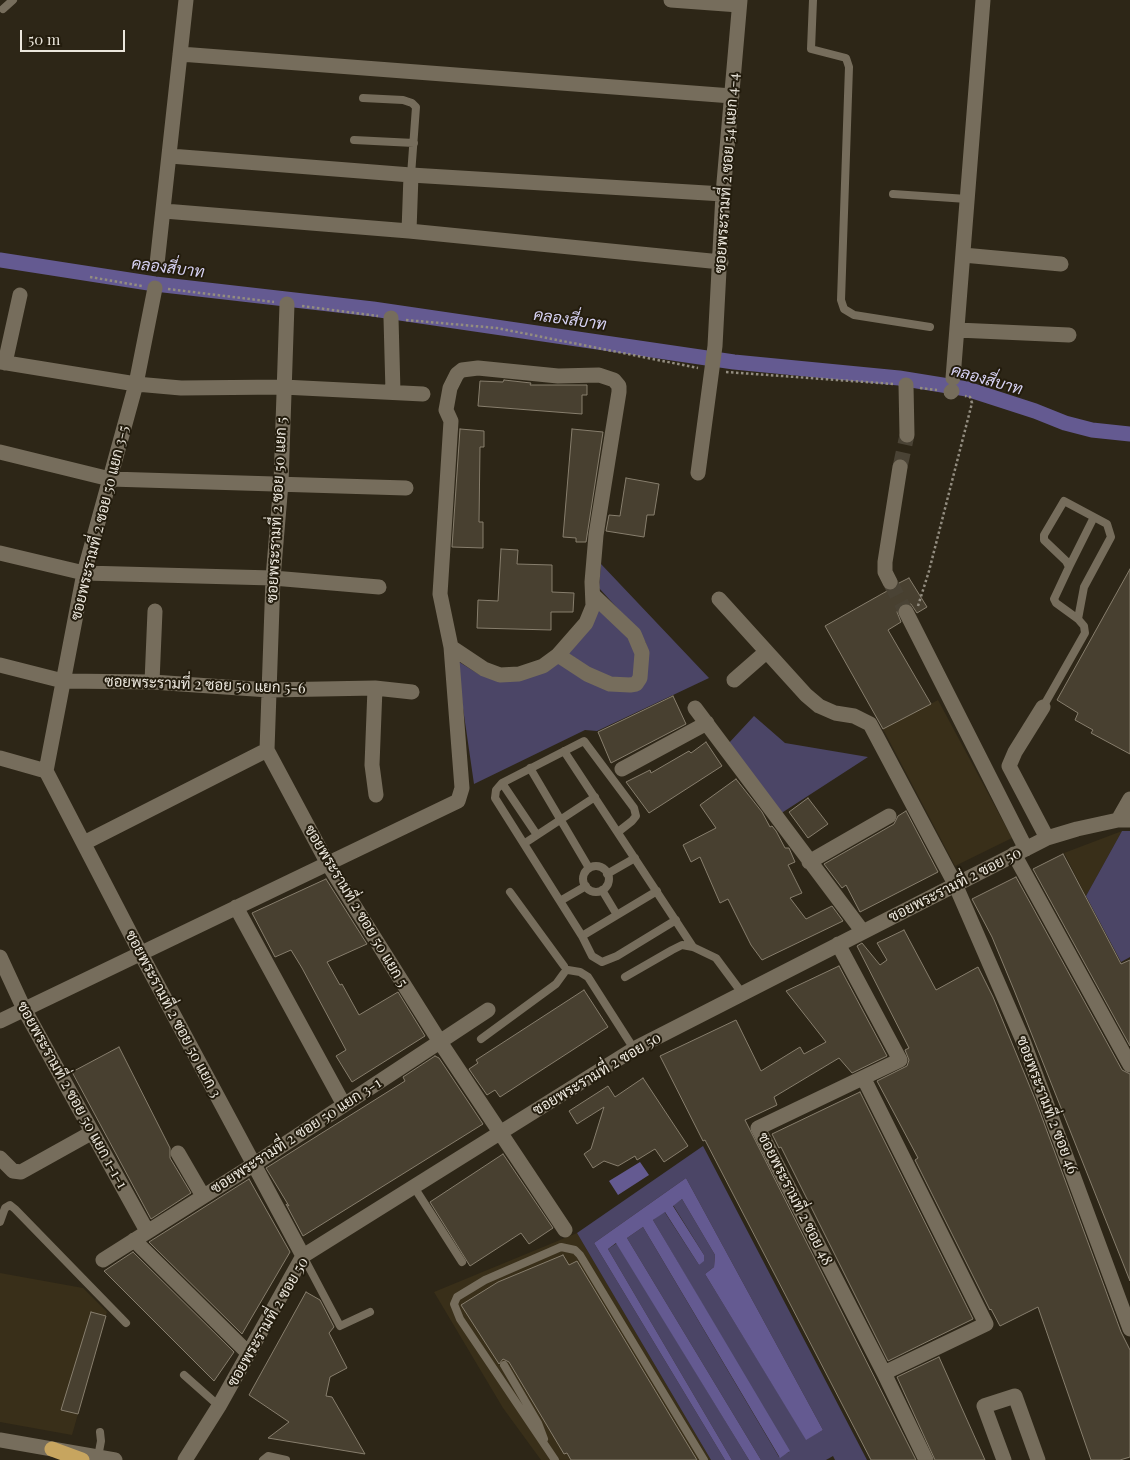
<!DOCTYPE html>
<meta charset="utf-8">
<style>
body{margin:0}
#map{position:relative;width:1130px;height:1460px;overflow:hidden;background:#2d2617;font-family:"Playfair Display",serif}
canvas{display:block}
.scale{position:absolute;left:20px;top:30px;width:105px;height:22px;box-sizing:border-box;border:2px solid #ebe6dc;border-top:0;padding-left:6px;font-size:15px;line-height:18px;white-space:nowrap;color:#ebe6dc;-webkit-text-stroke:4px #231c0d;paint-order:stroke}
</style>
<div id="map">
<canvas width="1130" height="1460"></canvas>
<div class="scale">50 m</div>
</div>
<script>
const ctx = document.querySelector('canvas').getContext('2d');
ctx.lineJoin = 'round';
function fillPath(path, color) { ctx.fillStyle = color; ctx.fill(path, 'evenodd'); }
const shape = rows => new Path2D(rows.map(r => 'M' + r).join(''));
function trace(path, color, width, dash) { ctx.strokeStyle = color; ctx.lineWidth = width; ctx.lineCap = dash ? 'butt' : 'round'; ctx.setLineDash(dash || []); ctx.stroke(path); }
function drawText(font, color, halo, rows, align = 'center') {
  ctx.font = font + ' "Playfair Display",Sarabun,serif'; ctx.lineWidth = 4; ctx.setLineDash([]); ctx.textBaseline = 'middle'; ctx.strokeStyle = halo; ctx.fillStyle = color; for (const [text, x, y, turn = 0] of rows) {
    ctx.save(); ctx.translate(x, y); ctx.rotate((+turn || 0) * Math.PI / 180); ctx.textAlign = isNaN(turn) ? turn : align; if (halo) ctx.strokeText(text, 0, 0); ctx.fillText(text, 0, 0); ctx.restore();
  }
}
fillPath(shape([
 [938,700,1012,838,955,866,883,729],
 [1122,831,1086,896,1064,853],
 [577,1233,711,1460,541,1460,503,1408,434,1292],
 [0,1273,83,1288,107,1312,72,1435,0,1422]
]), '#392f19');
fillPath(shape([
 [601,564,709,678,597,731,585,730,474,784,456,660,480,675,561,662,591,680,645,680,648,669,646,643,639,632,599,588],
 [597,611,602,611,626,632,637,658,634,677,628,681,601,676,568,653],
 [754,716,785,743,868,757,780,814,728,744],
 [1122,831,1130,831,1130,957,1121,962,1086,896],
 [703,1146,867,1460,835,1460,833,1456,826,1460,761,1460,627,1238,643,1227,779,1457,789,1452,653,1220,664,1211,699,1265,704,1255,673,1205,682,1199,715,1255,714,1267,705,1274,806,1439,823,1430,686,1178,594,1243,725,1460,711,1460,577,1233],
 [617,1243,749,1460,732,1460,608,1249]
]), '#4b4566');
fillPath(shape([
 [640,1162,649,1175,618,1195,609,1181],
 [686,1178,823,1430,806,1440,705,1274,714,1267,715,1255,682,1199,673,1206,704,1255,704,1261,699,1265,665,1212,653,1220,790,1451,780,1458,643,1227,627,1238,761,1460,749,1460,616,1243,608,1249,732,1460,725,1460,594,1243]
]), '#645a91');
trace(shape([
 [0,260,155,284,373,309,734,362,899,378,967,389,1035,411,1065,423,1092,430,1130,434]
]), '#645a91', 15);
const building = shape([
 [504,380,531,383,530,385,587,385,587,395,582,395,582,414,478,406,480,381,503,382,504,380],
 [460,429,484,431,484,447,480,447,479,522,483,522,483,548,452,547,460,429],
 [572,429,603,432,586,542,576,542,576,538,563,537,572,429],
 [626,478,659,484,654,515,647,515,644,537,606,531,609,515,620,516,626,478],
 [501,549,518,550,517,564,552,565,552,592,574,593,573,612,551,612,551,630,477,628,478,600,498,601,501,549],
 [1130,569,1130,754,1091,733,1093,730,1075,720,1078,713,1057,700,1130,569],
 [909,578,927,607,917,613,911,604,901,604,897,612,901,622,888,630,931,704,883,729,825,626,887,591,895,590,899,583,909,578],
 [673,696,686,724,611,763,598,732,673,696],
 [706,742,722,766,649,813,626,782,650,770,651,773,689,751,691,753,706,742],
 [736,779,762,812,770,827,772,826,776,831,785,848,789,848,795,862,788,865,802,893,790,898,806,919,832,906,843,921,762,960,751,945,728,899,720,903,700,857,691,862,683,845,716,828,700,805,736,779],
 [808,798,828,824,808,838,789,812,808,798],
 [906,811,938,872,860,912,846,885,842,888,824,864,894,824,898,816,906,811],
 [1063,854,1121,964,1130,960,1130,1046,1033,869,1063,854],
 [1016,877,1122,1070,1130,1074,1130,1281,1014,990,992,937,972,899,1016,877],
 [326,879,367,944,327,962,340,985,342,984,359,1015,398,992,425,1036,352,1082,336,1056,346,1050,302,968,291,950,275,957,252,913,326,879],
 [904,930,936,990,978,967,993,997,1037,1104,1121,1332,1130,1350,1130,1457,1120,1460,1091,1460,1038,1307,1000,1326,991,1309,990,1310,915,1160,918,1158,877,1081,907,1066,909,1060,905,1050,909,1048,857,946,862,943,880,965,887,960,877,943,904,930],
 [839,966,887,1056,852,1073,839,1058,774,1097,777,1105,745,1120,916,1460,871,1460,705,1140,703,1141,660,1056,736,1020,761,1071,800,1047,804,1054,826,1042,786,991,839,966],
 [584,990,608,1027,500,1097,495,1090,487,1095,469,1069,478,1063,476,1060,584,990],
 [119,1047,170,1148,170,1158,191,1193,151,1219,72,1072,119,1047],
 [435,1056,439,1058,483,1124,303,1236,286,1204,289,1206,266,1168,405,1081,403,1077,435,1056],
 [643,1078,688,1146,664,1162,655,1149,637,1160,635,1156,618,1166,604,1161,593,1168,584,1154,591,1149,604,1107,577,1124,569,1111,608,1086,615,1097,643,1078],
 [860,1092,973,1319,888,1361,781,1147,779,1148,772,1134,860,1092],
 [503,1154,553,1228,529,1244,521,1233,470,1266,430,1202,503,1154],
 [249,1179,290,1252,242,1334,149,1242,249,1179],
 [133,1252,234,1352,214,1381,104,1271,133,1252],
 [563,1255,569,1265,577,1261,697,1460,571,1460,567,1453,564,1454,509,1362,503,1359,499,1364,461,1305,498,1282,563,1255],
 [306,1292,320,1300,334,1327,329,1333,347,1368,330,1377,326,1396,332,1397,365,1454,268,1438,289,1422,249,1395,306,1292],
 [91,1312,106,1316,78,1414,61,1410,91,1312],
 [939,1357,985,1460,935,1460,897,1377,939,1357]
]);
fillPath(building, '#484030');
trace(building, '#877e6d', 1);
trace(shape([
 [900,467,907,435],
 [890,582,906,612]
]), '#4a4335', 15, [15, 8]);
trace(shape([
 [90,277,142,286],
 [168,289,274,302],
 [302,306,378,316],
 [406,320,497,328,698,368],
 [726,372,893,384],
 [920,388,937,390],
 [918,606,929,571,972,403,970,397,965,396]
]), '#938d80', 2.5, [2.5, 2.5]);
trace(shape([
 [813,0,811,49,846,58,849,67,841,300,844,309,854,315,930,327],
 [3,9,13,0],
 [363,98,403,100,412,103,416,107,411,175],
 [354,140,414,143],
 [893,194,967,199],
 [1069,567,1094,517],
 [1043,707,1085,633,1084,626,1078,619,1084,587,1111,537,1107,524,1064,501,1044,535,1044,540,1066,561,1069,567,1054,599,1056,603,1078,619],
 [564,751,693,947],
 [530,768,589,868],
 [502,783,537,835],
 [618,832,632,821,636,816,634,808,584,741,502,783,496,790,495,798,582,936,657,891],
 [525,843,595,797],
 '583 879a13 13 0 1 1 26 0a13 13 0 1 1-26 0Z',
 [607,874,635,858],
 [602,890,617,915],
 [510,892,564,966],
 [560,901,586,886],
 [582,936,592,956,602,962,617,956,676,920],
 [568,970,580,972,588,977,634,1049],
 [625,977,672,950,682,945,693,947,716,958,742,993],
 [481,1039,556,984,564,973],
 [414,1187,462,1262],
 [0,1222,5,1208,10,1205,15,1209,126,1323],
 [303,1256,340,1326,370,1312],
 [504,1365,538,1423,544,1439],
 [184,1375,219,1406],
 [98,1457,101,1441,100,1432],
 [263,1460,268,1456,286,1460],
 [555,1460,460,1319,454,1304,457,1297,485,1280,561,1247,575,1250,580,1255,704,1460]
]), '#766d5c', 8);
trace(shape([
 [671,0,739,5],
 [180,54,732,96],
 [170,156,411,175,723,194],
 [164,211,409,231,721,262],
 [409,231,411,175],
 [963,255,1061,264],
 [157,264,186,0],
 [287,304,281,483,273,578,267,750,328,864,440,1042,565,1230],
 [391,318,393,392],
 [957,330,1069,335],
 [0,362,136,384,181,388,283,387,423,394],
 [5,363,20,295],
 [953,378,983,0],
 [906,385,907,435],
 [951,392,952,391],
 [0,452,110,479,406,488],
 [698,473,715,346,723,194,740,0],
 [0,553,84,573,273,578,379,587],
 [890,582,885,572,885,562,900,467],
 [719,599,806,695,819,706,835,713,854,716,870,724,955,884,1024,1043,1130,1329],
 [906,612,1026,849],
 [558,655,587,674,610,684,630,685,636,684,640,678,642,653,634,634,594,596],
 [0,665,63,681,152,682,269,690,375,688,412,692],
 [734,680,766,652],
 [152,682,155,611],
 [375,688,372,765,376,795],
 [1043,707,1015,752,1009,766,1047,838],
 [695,708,863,932],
 [0,758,46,771,84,573,136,384,155,288],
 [622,769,707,723],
 [46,771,141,954,303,1256],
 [1118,820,1130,799],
 [84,843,267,750],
 [1014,854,1130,1065],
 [809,862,889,816],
 [236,907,344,1105],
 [838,944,900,1060,758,1128,884,1373,926,1460],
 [0,957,24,1009,147,1231],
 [0,1021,458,801,462,788,451,647,440,594,451,421,446,410,450,388,457,374,462,370,478,368,558,376,599,375,614,380,619,386,619,392,596,535,592,582,593,606,586,623,558,655,543,666,519,674,500,675,484,669,451,647],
 [864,1079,986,1324,884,1373],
 [178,1153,203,1196],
 [0,1158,13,1171,21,1172,91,1133],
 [134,1240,248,1353],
 [103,1260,253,1165,488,1010],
 [185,1460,219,1406,303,1256,634,1049,1047,838,1077,829,1118,820,1130,820],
 [1004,1460,984,1406,1015,1396,1038,1460]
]), '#766d5c', 15);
trace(shape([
 [0,1440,115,1460]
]), '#766d5c', 15);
trace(shape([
 [52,1449,82,1460]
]), '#c7a55f', 15);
drawText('15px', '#ebe6dc', '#231c0d', [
 ["ซอยพระรามที่ 2 ซอย 54 แยก 4-4",727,173,-86],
 ["ซอยพระรามที่ 2 ซอย 50 แยก 5",277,510,-87],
 ["ซอยพระรามที่ 2 ซอย 50 แยก 3-5",100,523,-76],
 ["ซอยพระรามที่ 2 ซอย 50 แยก 5-6",205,685,2],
 ["ซอยพระรามที่ 2 ซอย 50",955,885,-27],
 ["ซอยพระรามที่ 2 ซอย 50 แยก 5",356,906,59],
 ["ซอยพระรามที่ 2 ซอย 50 แยก 3",173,1014,62],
 ["ซอยพระรามที่ 2 ซอย 50",597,1074,-31],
 ["ซอยพระรามที่ 2 ซอย 50 แยก 1-1-1",72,1095,61],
 ["ซอยพระรามที่ 2 ซอย 46",1047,1105,69],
 ["ซอยพระรามที่ 2 ซอย 50 แยก 3-1",296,1136,-33],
 ["ซอยพระรามที่ 2 ซอย 48",795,1199,63],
 ["ซอยพระรามที่ 2 ซอย 50",268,1322,-60]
]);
drawText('italic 16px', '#d7d2f4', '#231c0d', [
 ["คลองสี่บาท",168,268,7],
 ["คลองสี่บาท",570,320,8],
 ["คลองสี่บาท",987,380,16]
]);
</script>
